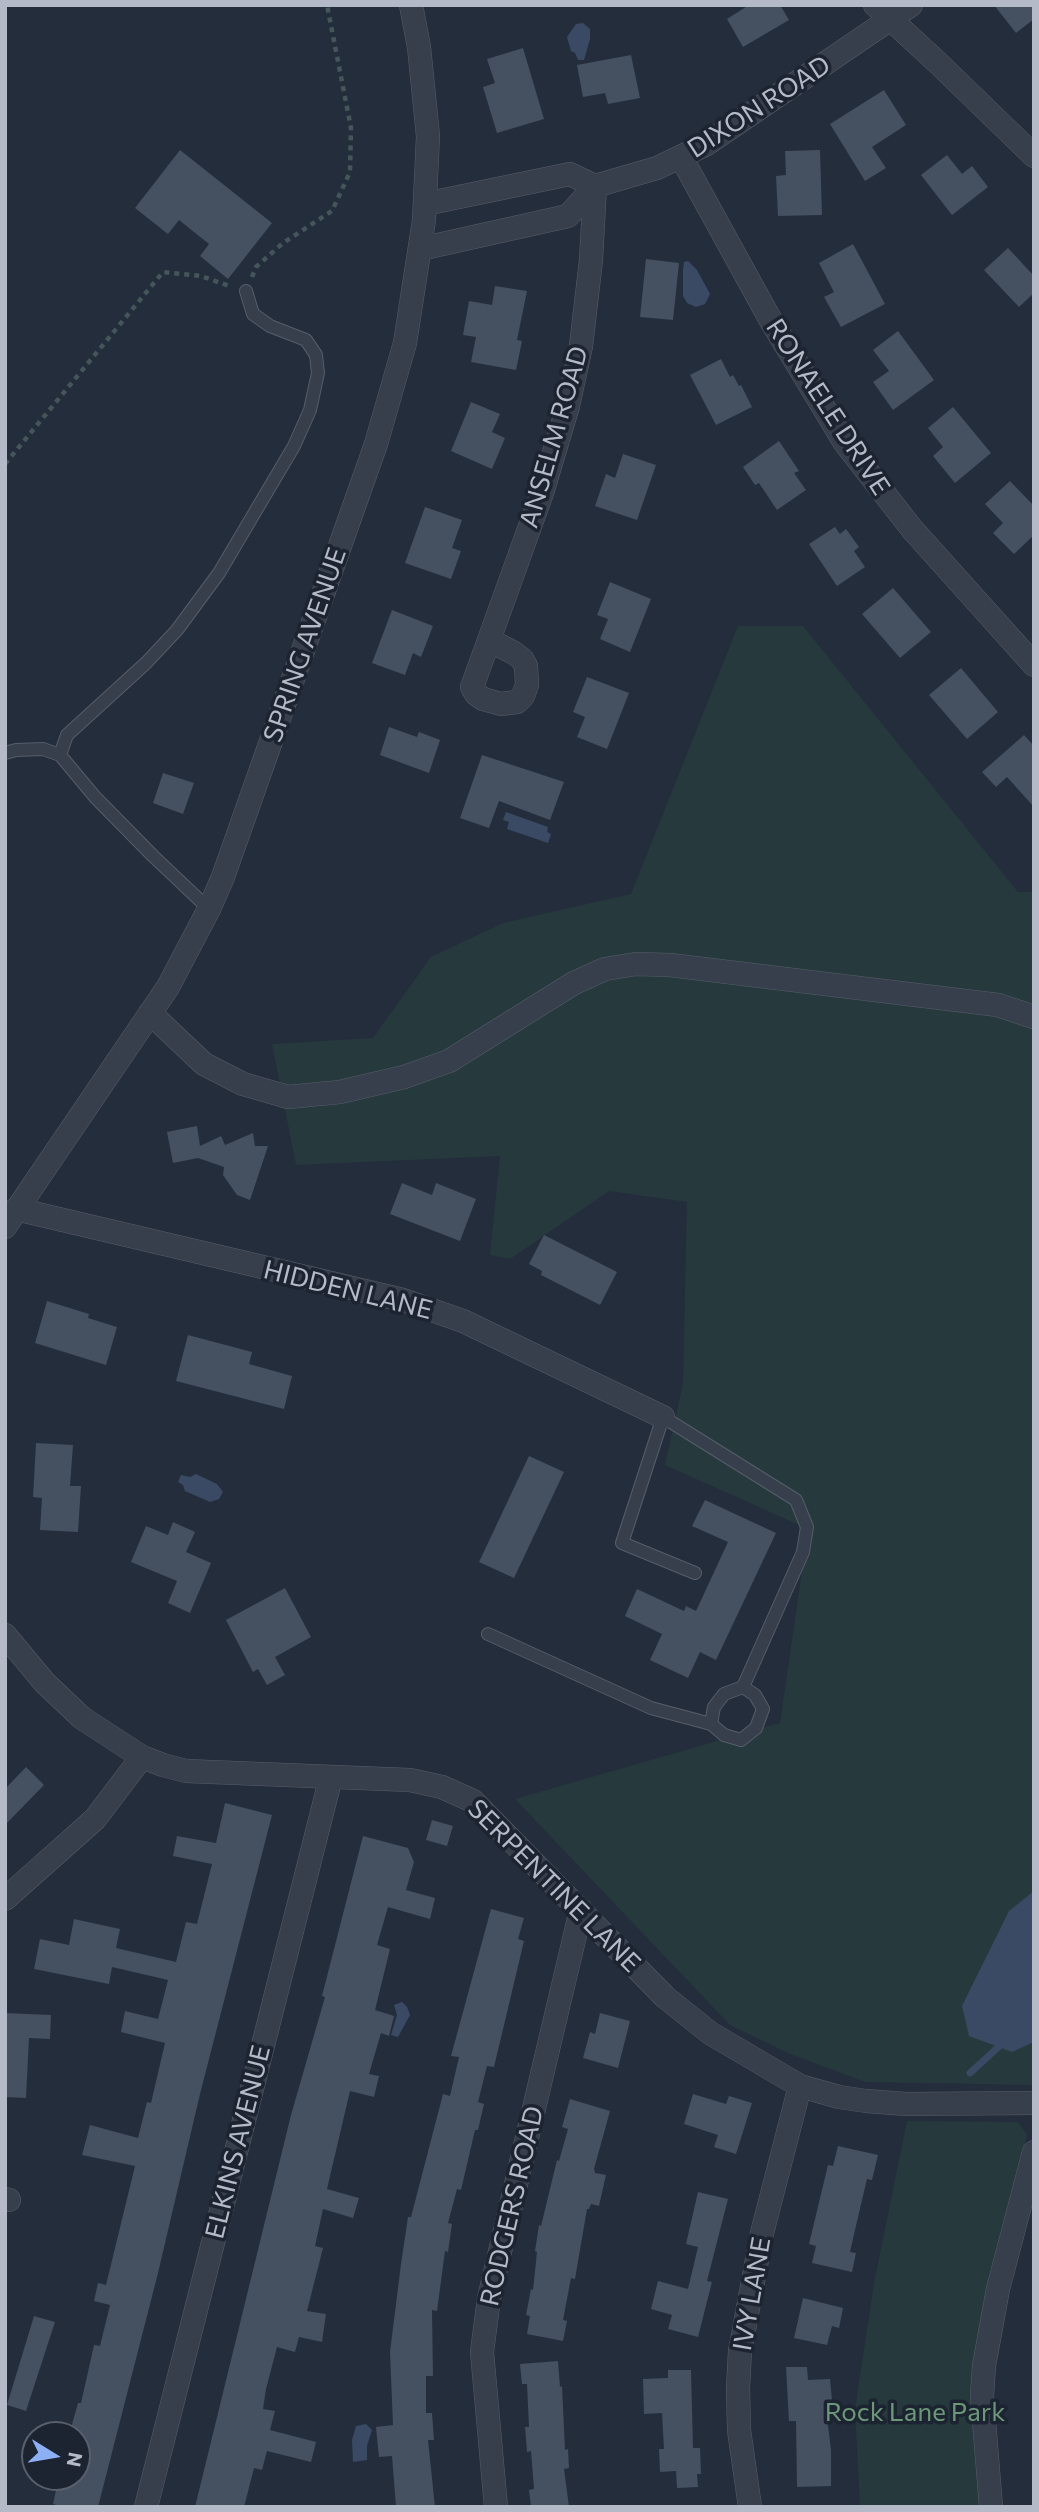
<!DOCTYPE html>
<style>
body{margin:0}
#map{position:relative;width:1039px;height:2512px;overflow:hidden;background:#242d3c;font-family:Commissioner,sans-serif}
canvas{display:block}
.frame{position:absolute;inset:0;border:7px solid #b4bac7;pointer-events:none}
.north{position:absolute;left:21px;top:2421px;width:70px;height:70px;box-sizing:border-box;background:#1d2431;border:2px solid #59606d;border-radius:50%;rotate:101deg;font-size:19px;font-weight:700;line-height:28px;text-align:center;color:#b4bac7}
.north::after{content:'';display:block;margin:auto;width:24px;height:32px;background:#8daff4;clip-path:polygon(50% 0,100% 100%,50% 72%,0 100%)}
</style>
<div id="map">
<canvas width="1039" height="2512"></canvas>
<div class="frame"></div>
<div class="north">N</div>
</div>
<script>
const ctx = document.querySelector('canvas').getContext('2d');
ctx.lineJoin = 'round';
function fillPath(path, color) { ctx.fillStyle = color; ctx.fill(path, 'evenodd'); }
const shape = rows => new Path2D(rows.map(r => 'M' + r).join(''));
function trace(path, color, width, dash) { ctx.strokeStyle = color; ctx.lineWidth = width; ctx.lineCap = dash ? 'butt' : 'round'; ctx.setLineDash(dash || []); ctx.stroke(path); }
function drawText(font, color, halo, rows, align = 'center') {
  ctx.font = font + ' Commissioner,sans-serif'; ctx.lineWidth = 7; ctx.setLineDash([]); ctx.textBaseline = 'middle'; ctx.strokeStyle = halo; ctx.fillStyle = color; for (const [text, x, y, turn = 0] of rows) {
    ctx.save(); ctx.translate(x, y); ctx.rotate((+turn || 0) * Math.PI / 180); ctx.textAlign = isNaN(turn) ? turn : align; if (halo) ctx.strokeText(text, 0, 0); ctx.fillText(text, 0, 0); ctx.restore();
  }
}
fillPath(shape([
 [738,626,803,626,1018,892,1034,892,1034,2085,865,2082,788,2053,730,2025,515,1799,780,1723,808,1529,665,1465,683,1384,687,1202,609,1191,510,1259,490,1255,500,1156,296,1165,272,1044,373,1038,431,957,503,923,631,894],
 [907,2121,1018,2122,1027,2135,995,2267,983,2507,860,2507,855,2409,874,2283]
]), '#26393d');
fillPath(shape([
 [583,23,590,29,590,39,584,60,578,60,575,53,571,51,567,37,576,24],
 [688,261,697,270,710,294,705,304,696,307,687,303,683,296,683,270,684,262],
 [506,812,548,827,547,832,551,834,548,843,507,829,509,822,503,820],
 [196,1474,217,1484,223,1492,219,1499,210,1502,185,1491,183,1485,178,1482,181,1475,190,1477],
 [1034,1891,1034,2042,1012,2052,969,2036,962,2006,1009,1911],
 [402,2002,407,2007,410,2015,398,2037,391,2035,397,2015,394,2005],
 [366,2424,372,2430,367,2446,367,2460,353,2462,352,2440,356,2426]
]), '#3a4a64');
trace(shape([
 [970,2073,1005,2041]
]), '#3a4a64', 7);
fillPath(shape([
 [749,5,780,5,789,20,743,47,727,19],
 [994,5,1034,5,1034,19,1016,33],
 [523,48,544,119,497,133,483,87,495,83,487,59],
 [631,55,640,98,608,104,605,93,583,97,577,65],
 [884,90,906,125,872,147,886,168,865,181,830,124],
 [180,150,272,223,228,279,200,256,209,244,179,220,168,234,135,208],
 [820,150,822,215,778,216,776,176,786,175,785,151],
 [947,155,962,174,972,166,988,187,952,215,921,175],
 [853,244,885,304,841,327,824,297,834,292,819,263],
 [1008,248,1034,276,1034,293,1019,307,984,270],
 [646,259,679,263,673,320,640,317],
 [495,286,527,291,517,340,522,341,516,370,471,362,476,337,463,335,469,301,492,305],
 [898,331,934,380,893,410,873,382,889,371,873,350],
 [721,359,730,377,733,375,739,386,741,385,752,407,716,425,690,375],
 [471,402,500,414,492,432,505,438,492,469,451,451],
 [953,407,991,453,955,483,933,456,943,447,928,428],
 [779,441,799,471,794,473,806,490,777,510,759,483,755,485,743,467],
 [623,454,656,465,637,520,595,506,606,474,615,478],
 [1010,481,1034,506,1034,535,1014,554,993,533,1003,523,985,504],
 [425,507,462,520,452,548,461,551,451,579,405,563],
 [835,527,840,534,846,529,859,547,854,551,865,567,837,586,809,544],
 [610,582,651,599,630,652,600,639,608,619,597,615],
 [893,588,931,632,900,658,862,614],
 [392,610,433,626,421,657,413,653,405,675,372,663],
 [961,668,998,712,967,739,929,695],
 [587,677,629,693,607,749,577,737,585,717,573,712],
 [389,727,417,737,419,732,440,740,429,773,380,755],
 [1024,735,1034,746,1034,807,1007,777,996,787,982,772],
 [482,755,564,782,550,820,499,801,489,828,460,818],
 [163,773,194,783,183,814,153,803],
 [197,1126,200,1146,221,1136,225,1145,253,1133,255,1146,268,1146,250,1200,237,1195,223,1175,224,1167,198,1158,173,1163,167,1132],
 [402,1183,432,1195,436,1183,476,1199,460,1241,390,1214],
 [544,1235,617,1272,600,1305,541,1275,542,1271,529,1264],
 [47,1301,89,1314,88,1318,117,1327,106,1365,35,1343],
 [188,1335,252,1352,249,1364,292,1376,284,1409,176,1381],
 [36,1443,73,1445,70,1486,81,1486,78,1532,40,1530,42,1498,33,1497],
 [529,1456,564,1472,514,1578,479,1562],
 [705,1500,776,1533,716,1660,700,1652,688,1678,650,1660,662,1634,625,1616,637,1589,684,1611,686,1606,696,1611,728,1542,692,1526],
 [173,1522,195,1532,186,1552,211,1563,190,1613,168,1603,177,1581,131,1562,146,1526,168,1535],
 [285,1588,311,1637,275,1657,285,1675,267,1685,258,1669,253,1672,226,1620],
 [26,1767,44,1785,5,1825,5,1789],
 [225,1803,272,1815,200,2094,158,2273,98,2507,63,2507,53,2504,59,2477,77,2477,77,2435,69,2435,78,2403,81,2403,94,2345,100,2346,110,2305,94,2301,98,2283,106,2285,135,2166,82,2155,90,2125,138,2138,147,2102,151,2103,165,2043,121,2032,125,2011,158,2019,168,1980,112,1967,109,1984,34,1969,40,1939,69,1945,74,1919,120,1929,116,1948,176,1962,186,1922,197,1924,212,1864,173,1856,177,1836,216,1843],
 [432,1820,453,1826,447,1846,426,1840],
 [363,1836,408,1848,414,1862,406,1890,435,1898,430,1919,388,1907,377,1945,390,1949,375,2010,394,2016,389,2036,381,2033,369,2074,379,2076,374,2097,350,2091,327,2189,359,2198,353,2218,323,2209,315,2246,323,2248,307,2311,326,2314,322,2342,299,2337,295,2352,277,2347,266,2389,263,2409,275,2411,270,2430,316,2442,311,2462,267,2451,262,2470,254,2468,244,2507,195,2507,291,2115,325,1997,322,1996],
 [491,1909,524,1918,518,1939,524,1941,494,2067,487,2066,478,2102,484,2104,478,2130,475,2130,461,2190,457,2189,448,2223,452,2224,448,2252,445,2251,437,2311,432,2310,433,2376,426,2376,426,2413,432,2413,434,2440,428,2440,435,2507,396,2507,392,2456,379,2457,376,2427,393,2425,390,2352,401,2264,408,2217,411,2217,443,2094,450,2096,459,2057,451,2056],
 [5,2013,51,2015,50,2039,29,2038,26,2098,5,2097],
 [600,2013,630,2021,618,2068,583,2058,590,2032,595,2034],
 [693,2094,726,2104,729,2096,752,2103,736,2154,714,2147,718,2135,684,2124],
 [570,2099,610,2111,594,2169,595,2173,606,2175,599,2206,591,2204,589,2209,587,2209,575,2279,571,2278,563,2320,567,2321,563,2341,527,2334,530,2316,526,2315,531,2289,533,2290,537,2252,535,2251,539,2225,541,2226,557,2160,559,2161,568,2129,562,2127],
 [838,2146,878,2155,872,2180,867,2179,855,2230,850,2252,856,2253,852,2272,812,2263,816,2246,809,2244,828,2165,833,2166],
 [698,2192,728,2199,707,2281,712,2282,698,2337,668,2329,672,2315,651,2309,658,2281,688,2289,698,2247,686,2244],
 [803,2298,843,2308,839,2328,832,2326,827,2345,794,2338],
 [34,2316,55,2322,26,2411,7,2405],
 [558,2361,560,2387,562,2386,565,2450,568,2449,569,2468,564,2469,569,2507,531,2507,529,2490,534,2489,531,2451,527,2452,525,2427,529,2427,527,2384,522,2384,520,2364],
 [786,2367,807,2367,808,2380,830,2379,832,2400,825,2401,831,2450,831,2486,797,2487,796,2421,789,2421],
 [668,2370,691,2370,693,2448,700,2448,701,2474,697,2474,698,2487,677,2488,676,2471,660,2472,659,2449,664,2449,662,2413,644,2414,643,2379,668,2378]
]), '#455060');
const lane = shape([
 [5,753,16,750,43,749,60,755],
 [209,909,153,856,95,797,60,755,67,735,146,663,177,630,219,573,294,446,310,410,318,373,316,355,306,340,270,326,253,314,246,291],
 [695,1573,622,1543,663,1417,796,1500,807,1527,803,1552,743,1687,724,1694,714,1707,711,1724,724,1735,741,1740,756,1728,763,1709,755,1695,743,1687],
 [488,1634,651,1708,711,1724]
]);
const street = shape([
 [875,5,937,62,1034,156],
 [681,157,770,319,845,443,912,529,1034,665],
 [425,204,570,174,595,186],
 [420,249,568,216,595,186,657,168,705,145,911,5],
 [489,640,514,653,522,659,526,666,527,685,523,696,517,702,501,704,483,699,476,694,472,687,489,640,542,493,568,406,581,346,591,260,595,186],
 [150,1013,204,1064,243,1084,288,1097,340,1092,404,1077,449,1061,574,983,605,969,636,964,670,965,998,1005,1034,1017],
 [16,1209,403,1300,463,1321,663,1417],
 [5,1227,168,987,209,909,223,877,376,444,405,343,424,220,428,136,419,47,411,5],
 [5,1635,45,1683,82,1718,142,1757,163,1765,186,1771,410,1780,442,1787,473,1801,665,1997,710,2033,800,2086,839,2097,866,2101,906,2104,1034,2103],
 [5,1899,95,1819,142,1757],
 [5,2199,9,2200],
 [146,2507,331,1777],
 [496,2507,482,2352,489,2298,581,1910],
 [750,2507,739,2430,738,2388,740,2351,762,2233,800,2086],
 [991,2507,982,2396,984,2366,998,2289,1034,2152]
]);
trace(lane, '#565d6a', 14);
trace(street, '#565d6a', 24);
trace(shape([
 [252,277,256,267,283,243,332,211,350,172,351,128,327,5],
 [5,464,163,272,201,276,232,287]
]), '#44565a', 4.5, [5, 5]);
trace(lane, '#383f4c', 12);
trace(street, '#383f4c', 23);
drawText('26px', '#b4bac7', '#1d2431', [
 ["DIXON ROAD",759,107,-33],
 ["RONAELE DRIVE",828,407,57],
 ["ANSELM ROAD",554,437,-74],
 ["SPRING AVENUE",305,645,-71],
 ["HIDDEN LANE",348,1290,14],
 ["SERPENTINE LANE",554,1886,45],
 ["ELKINS AVENUE",238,2142,-76],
 ["RODGERS ROAD",512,2206,-77],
 ["IVY LANE",752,2294,-80]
]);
drawText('26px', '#6c9778', '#1d2431', [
 ["Rock Lane Park",915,2412]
]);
</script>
